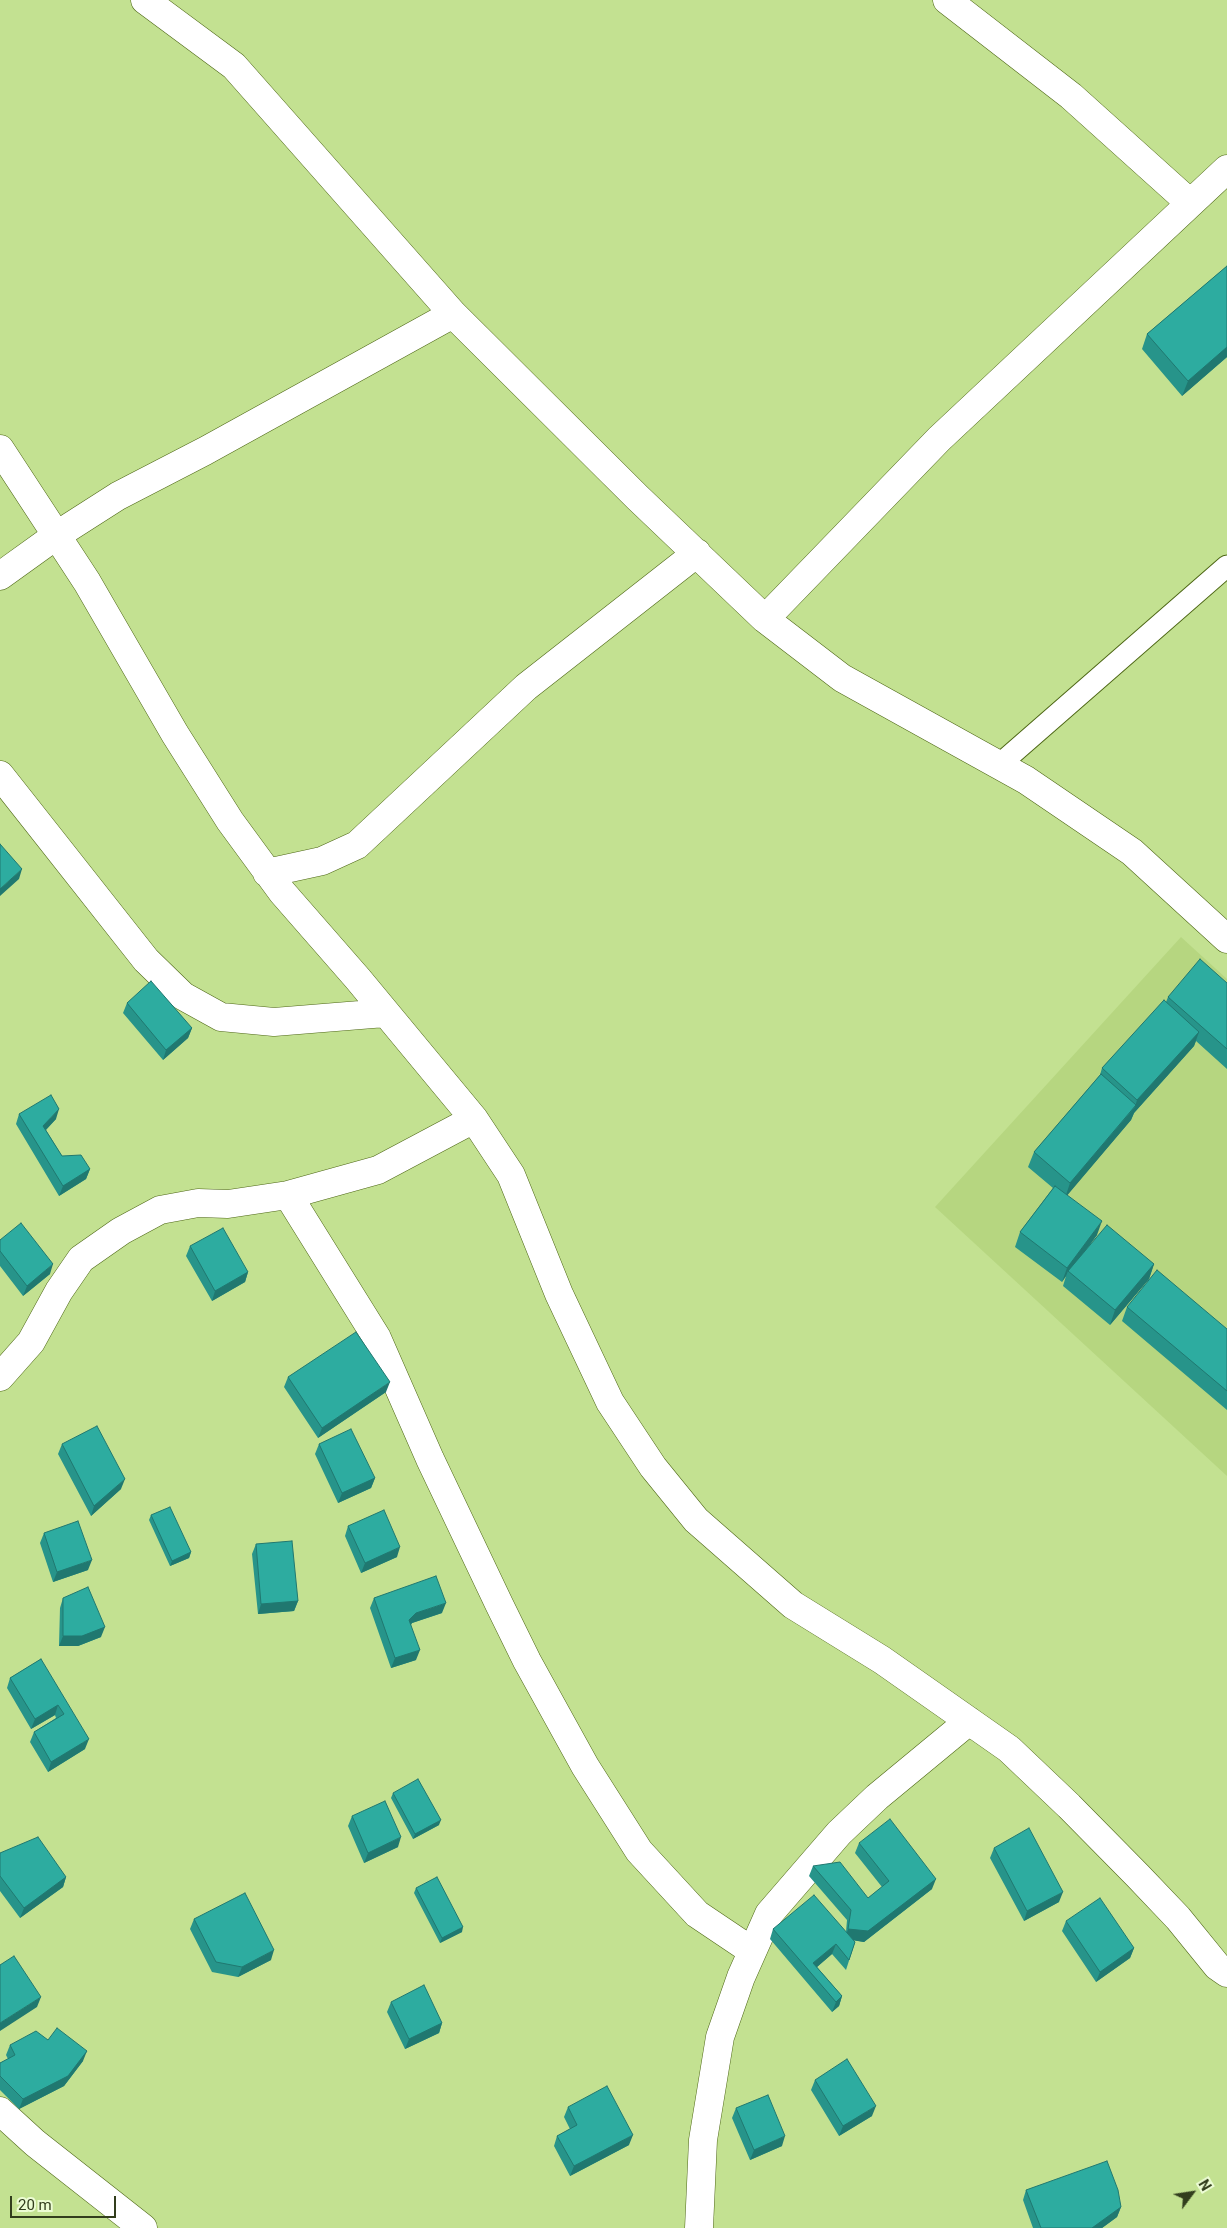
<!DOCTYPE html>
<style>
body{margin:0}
#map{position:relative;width:1227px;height:2228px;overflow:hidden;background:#c3e191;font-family:Roboto,sans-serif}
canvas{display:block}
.north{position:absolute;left:1167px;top:2168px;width:50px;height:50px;-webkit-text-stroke:4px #ecfcd4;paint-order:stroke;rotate:59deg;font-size:14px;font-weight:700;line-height:20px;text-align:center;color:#323d1d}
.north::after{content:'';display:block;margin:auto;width:18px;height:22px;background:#323d1d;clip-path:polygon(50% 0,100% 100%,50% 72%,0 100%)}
.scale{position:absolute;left:10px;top:2196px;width:106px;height:22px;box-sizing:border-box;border:2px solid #323d1d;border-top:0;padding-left:6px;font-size:15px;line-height:18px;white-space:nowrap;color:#323d1d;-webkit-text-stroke:4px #ecfcd4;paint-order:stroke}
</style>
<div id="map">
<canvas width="1227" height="2228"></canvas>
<div class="north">N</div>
<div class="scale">20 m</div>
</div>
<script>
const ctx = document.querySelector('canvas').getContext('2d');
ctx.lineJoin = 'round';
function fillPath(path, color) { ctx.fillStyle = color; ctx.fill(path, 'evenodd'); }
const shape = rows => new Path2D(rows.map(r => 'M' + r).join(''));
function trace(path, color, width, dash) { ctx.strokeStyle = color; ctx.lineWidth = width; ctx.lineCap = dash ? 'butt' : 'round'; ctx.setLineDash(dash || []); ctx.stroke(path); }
fillPath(shape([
 [1181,937,1227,979,1227,1476,935,1207]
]), '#b6d680');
const lane = shape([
 [999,765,1227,566]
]);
const street = shape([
 [145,0,234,66,453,314,637,497,765,619,842,678,1026,780,1132,852,1227,939],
 [947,0,1071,96,1190,203],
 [0,449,87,582,175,734,230,821,282,892,358,979,474,1119,511,1175,559,1294,610,1402,653,1467,696,1520,793,1605,882,1660,1009,1749,1069,1806,1138,1876,1178,1918,1217,1966,1227,1973],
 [0,576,57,535,118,496,205,451,453,314],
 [765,619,939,439,1227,169],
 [0,775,146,960,183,996,221,1017,274,1022,385,1013],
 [267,873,322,861,357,845,526,687,697,553],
 [288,1195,377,1338,430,1459,499,1604,527,1661,585,1766,639,1851,697,1914,752,1951],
 [0,1377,31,1342,59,1291,81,1259,121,1231,160,1210,198,1203,228,1204,288,1195,378,1170,474,1119],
 [0,2111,35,2143,143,2228],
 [699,2228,703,2140,720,2037,741,1977,769,1914,839,1833,877,1797,969,1721]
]);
trace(lane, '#4e6716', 23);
trace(street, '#4e6716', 29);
trace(lane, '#fff', 21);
trace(street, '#fff', 28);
fillPath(shape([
 [1227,266,1227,357,1182,396,1142,349,1147,334],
 [1227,983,1227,1069,1196,1041,1194,1046,1134,1113,1131,1120,1067,1195,1097,1235,1087,1249,1154,1264,1149,1279,1110,1325,1063,1286,1066,1276,1062,1282,1015,1247,1020,1232,1053,1188,1028,1167,1034,1152,1100,1075,1102,1068,1166,1002,1168,997],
 [127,1003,192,1028,188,1038,163,1060,123,1013],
 [19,1114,56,1119,46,1130,62,1156,90,1169,86,1179,59,1196,16,1124],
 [0,1240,50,1274,23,1296,0,1266],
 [190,1246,248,1272,245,1282,212,1301,186,1256],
 [1127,1307,1227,1329,1227,1410,1122,1321],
 [288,1377,386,1392,318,1438,284,1387],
 [62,1444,121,1489,91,1516,58,1454],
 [319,1444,375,1478,371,1488,338,1503,315,1454],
 [151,1515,191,1552,189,1558,170,1566,149,1520],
 [348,1526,397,1557,361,1573,345,1536],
 [44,1533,88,1570,53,1582,40,1543],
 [256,1544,298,1601,294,1611,258,1614,252,1554],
 [63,1598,101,1637,78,1646,59,1646,60,1608],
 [374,1598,442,1613,412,1623,411,1625,416,1660,391,1668,370,1608],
 [41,1659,85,1749,48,1772,30,1742,34,1732,56,1718,55,1715,31,1729,7,1688,10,1678],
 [393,1793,439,1825,413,1839,391,1798],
 [352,1816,398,1847,364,1863,348,1826],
 [859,1843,932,1889,864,1942,853,1940,855,1942,846,1970,832,1954,817,1967,842,1996,839,2006,832,2012,770,1939,773,1929,846,1932,847,1920,809,1876,813,1866,868,1898,882,1887,855,1853],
 [994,1848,1059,1902,1024,1921,990,1858],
 [0,1853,66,1877,63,1887,20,1918,0,1891],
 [416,1888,462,1932,440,1943,414,1893],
 [194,1919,271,1960,238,1977,212,1972,190,1929],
 [1066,1921,1134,1948,1130,1958,1096,1982,1062,1931],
 [391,2002,442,2023,439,2033,405,2049,387,2012],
 [48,2040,83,2061,64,2086,19,2109,0,2090,0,2063,8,2059,6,2055,10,2045],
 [815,2080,872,2116,839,2136,811,2090],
 [568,2107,629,2145,570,2176,554,2146,557,2136,570,2129,564,2117],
 [736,2108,782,2146,750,2160,732,2118],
 [1026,2190,1121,2207,1117,2217,1102,2228,1033,2228,1023,2200]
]), '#27948a');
fillPath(shape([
 [1227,347,1227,357,1182,396,1188,381],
 [22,869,19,879,0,896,0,889],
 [192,1028,188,1038,163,1060,166,1050],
 [1199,1032,1194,1046,1134,1113,1131,1120,1065,1198,1070,1183,1135,1107,1137,1100],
 [59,1109,56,1119,40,1136,43,1126],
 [90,1169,86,1179,59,1196,63,1186],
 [1102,1221,1097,1235,1069,1272,1068,1271,1066,1276,1062,1282,1067,1268],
 [53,1264,50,1274,23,1296,27,1286],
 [1154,1264,1149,1279,1110,1325,1115,1310],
 [248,1272,245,1282,212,1301,215,1291],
 [390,1382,386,1392,318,1438,322,1428],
 [375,1478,371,1488,338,1503,342,1493],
 [125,1479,121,1489,91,1516,94,1506],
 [400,1547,397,1557,361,1573,365,1563],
 [191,1552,189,1558,170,1566,172,1561],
 [92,1560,88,1570,53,1582,57,1572],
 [298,1601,294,1611,258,1614,261,1604],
 [446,1603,442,1613,412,1623,406,1630,409,1620,416,1613],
 [105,1627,101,1637,78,1646,59,1646,63,1636],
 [420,1650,416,1660,391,1668,395,1658],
 [58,1705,55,1715,31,1729,35,1719],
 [89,1739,85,1749,48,1772,51,1762],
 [441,1820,439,1825,413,1839,415,1834],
 [401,1837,398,1847,364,1863,368,1853],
 [66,1877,63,1887,20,1918,24,1908],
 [936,1879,932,1889,864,1942,845,1939,848,1929],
 [1063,1892,1059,1902,1024,1921,1027,1911],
 [463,1927,462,1932,440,1943,442,1938],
 [836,1944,832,1954,810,1973,813,1963],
 [1134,1948,1130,1958,1096,1982,1100,1972],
 [274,1950,271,1960,238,1977,242,1967],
 [842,1996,839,2006,832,2012,836,2002],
 [41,1997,37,2007,0,2031,0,2023],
 [442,2023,439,2033,405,2049,409,2039],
 [87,2051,83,2061,64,2086,19,2109,23,2099],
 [876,2106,872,2116,839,2136,843,2126],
 [633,2135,629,2145,570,2176,574,2166],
 [785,2136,782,2146,750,2160,754,2150],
 [1121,2207,1117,2217,1102,2228,1092,2228]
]), '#207870');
const building = shape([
 [1227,266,1227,347,1188,381,1147,334,1227,266],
 [0,844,22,869,0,889,0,844],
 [1200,959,1227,983,1227,1049,1168,997,1200,959],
 [151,981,192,1028,166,1050,127,1003,151,981],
 [1164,1000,1199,1032,1137,1100,1102,1068,1164,1000],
 [1101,1074,1136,1105,1070,1183,1034,1152,1101,1074],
 [51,1095,59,1109,43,1126,62,1156,81,1155,90,1169,63,1186,19,1114,51,1095],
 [1055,1186,1102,1221,1067,1268,1020,1232,1055,1186],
 [21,1223,53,1264,27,1286,0,1251,0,1240,21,1223],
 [1107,1225,1154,1264,1115,1310,1068,1271,1107,1225],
 [223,1228,248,1272,215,1291,190,1246,223,1228],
 [1157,1270,1227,1329,1227,1391,1127,1307,1157,1270],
 [356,1332,390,1382,322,1428,288,1377,356,1332],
 [97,1426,125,1479,94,1506,62,1444,97,1426],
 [351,1429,375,1478,342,1493,319,1444,351,1429],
 [170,1507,191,1552,172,1561,151,1515,170,1507],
 [384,1510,400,1547,365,1563,348,1526,384,1510],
 [78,1521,92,1560,57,1572,44,1533,78,1521],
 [292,1541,298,1601,261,1604,256,1544,292,1541],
 [436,1576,446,1603,416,1613,409,1620,420,1650,395,1658,374,1598,436,1576],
 [88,1587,105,1627,82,1636,63,1636,63,1598,88,1587],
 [41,1659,89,1739,51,1762,34,1732,64,1714,58,1705,35,1719,10,1678,41,1659],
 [418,1779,441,1820,415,1834,393,1793,418,1779],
 [385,1801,401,1837,368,1853,352,1816,385,1801],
 [890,1819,936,1879,868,1931,848,1929,851,1910,813,1866,840,1862,868,1898,889,1881,859,1843,890,1819],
 [1029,1828,1063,1892,1027,1911,994,1848,1029,1828],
 [38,1837,66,1877,24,1908,0,1876,0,1853,38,1837],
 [437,1877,463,1927,442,1938,416,1888,437,1877],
 [245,1893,274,1950,242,1967,216,1962,194,1919,245,1893],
 [814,1895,855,1942,849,1960,836,1944,813,1963,842,1996,836,2002,773,1929,814,1895],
 [1100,1898,1134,1948,1100,1972,1066,1921,1100,1898],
 [14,1956,41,1997,0,2023,0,1965,14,1956],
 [424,1985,442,2023,409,2039,391,2002,424,1985],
 [57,2028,87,2051,68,2076,23,2099,0,2076,0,2063,15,2055,10,2045,36,2031,48,2040,57,2028],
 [847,2059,876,2106,843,2126,815,2080,847,2059],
 [607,2086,633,2135,574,2166,557,2136,577,2125,568,2107,607,2086],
 [768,2095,785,2136,754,2150,736,2108,768,2095],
 [1107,2161,1118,2190,1121,2207,1092,2228,1041,2228,1026,2190,1107,2161]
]);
fillPath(building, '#2daca0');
trace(building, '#207870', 1);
</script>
